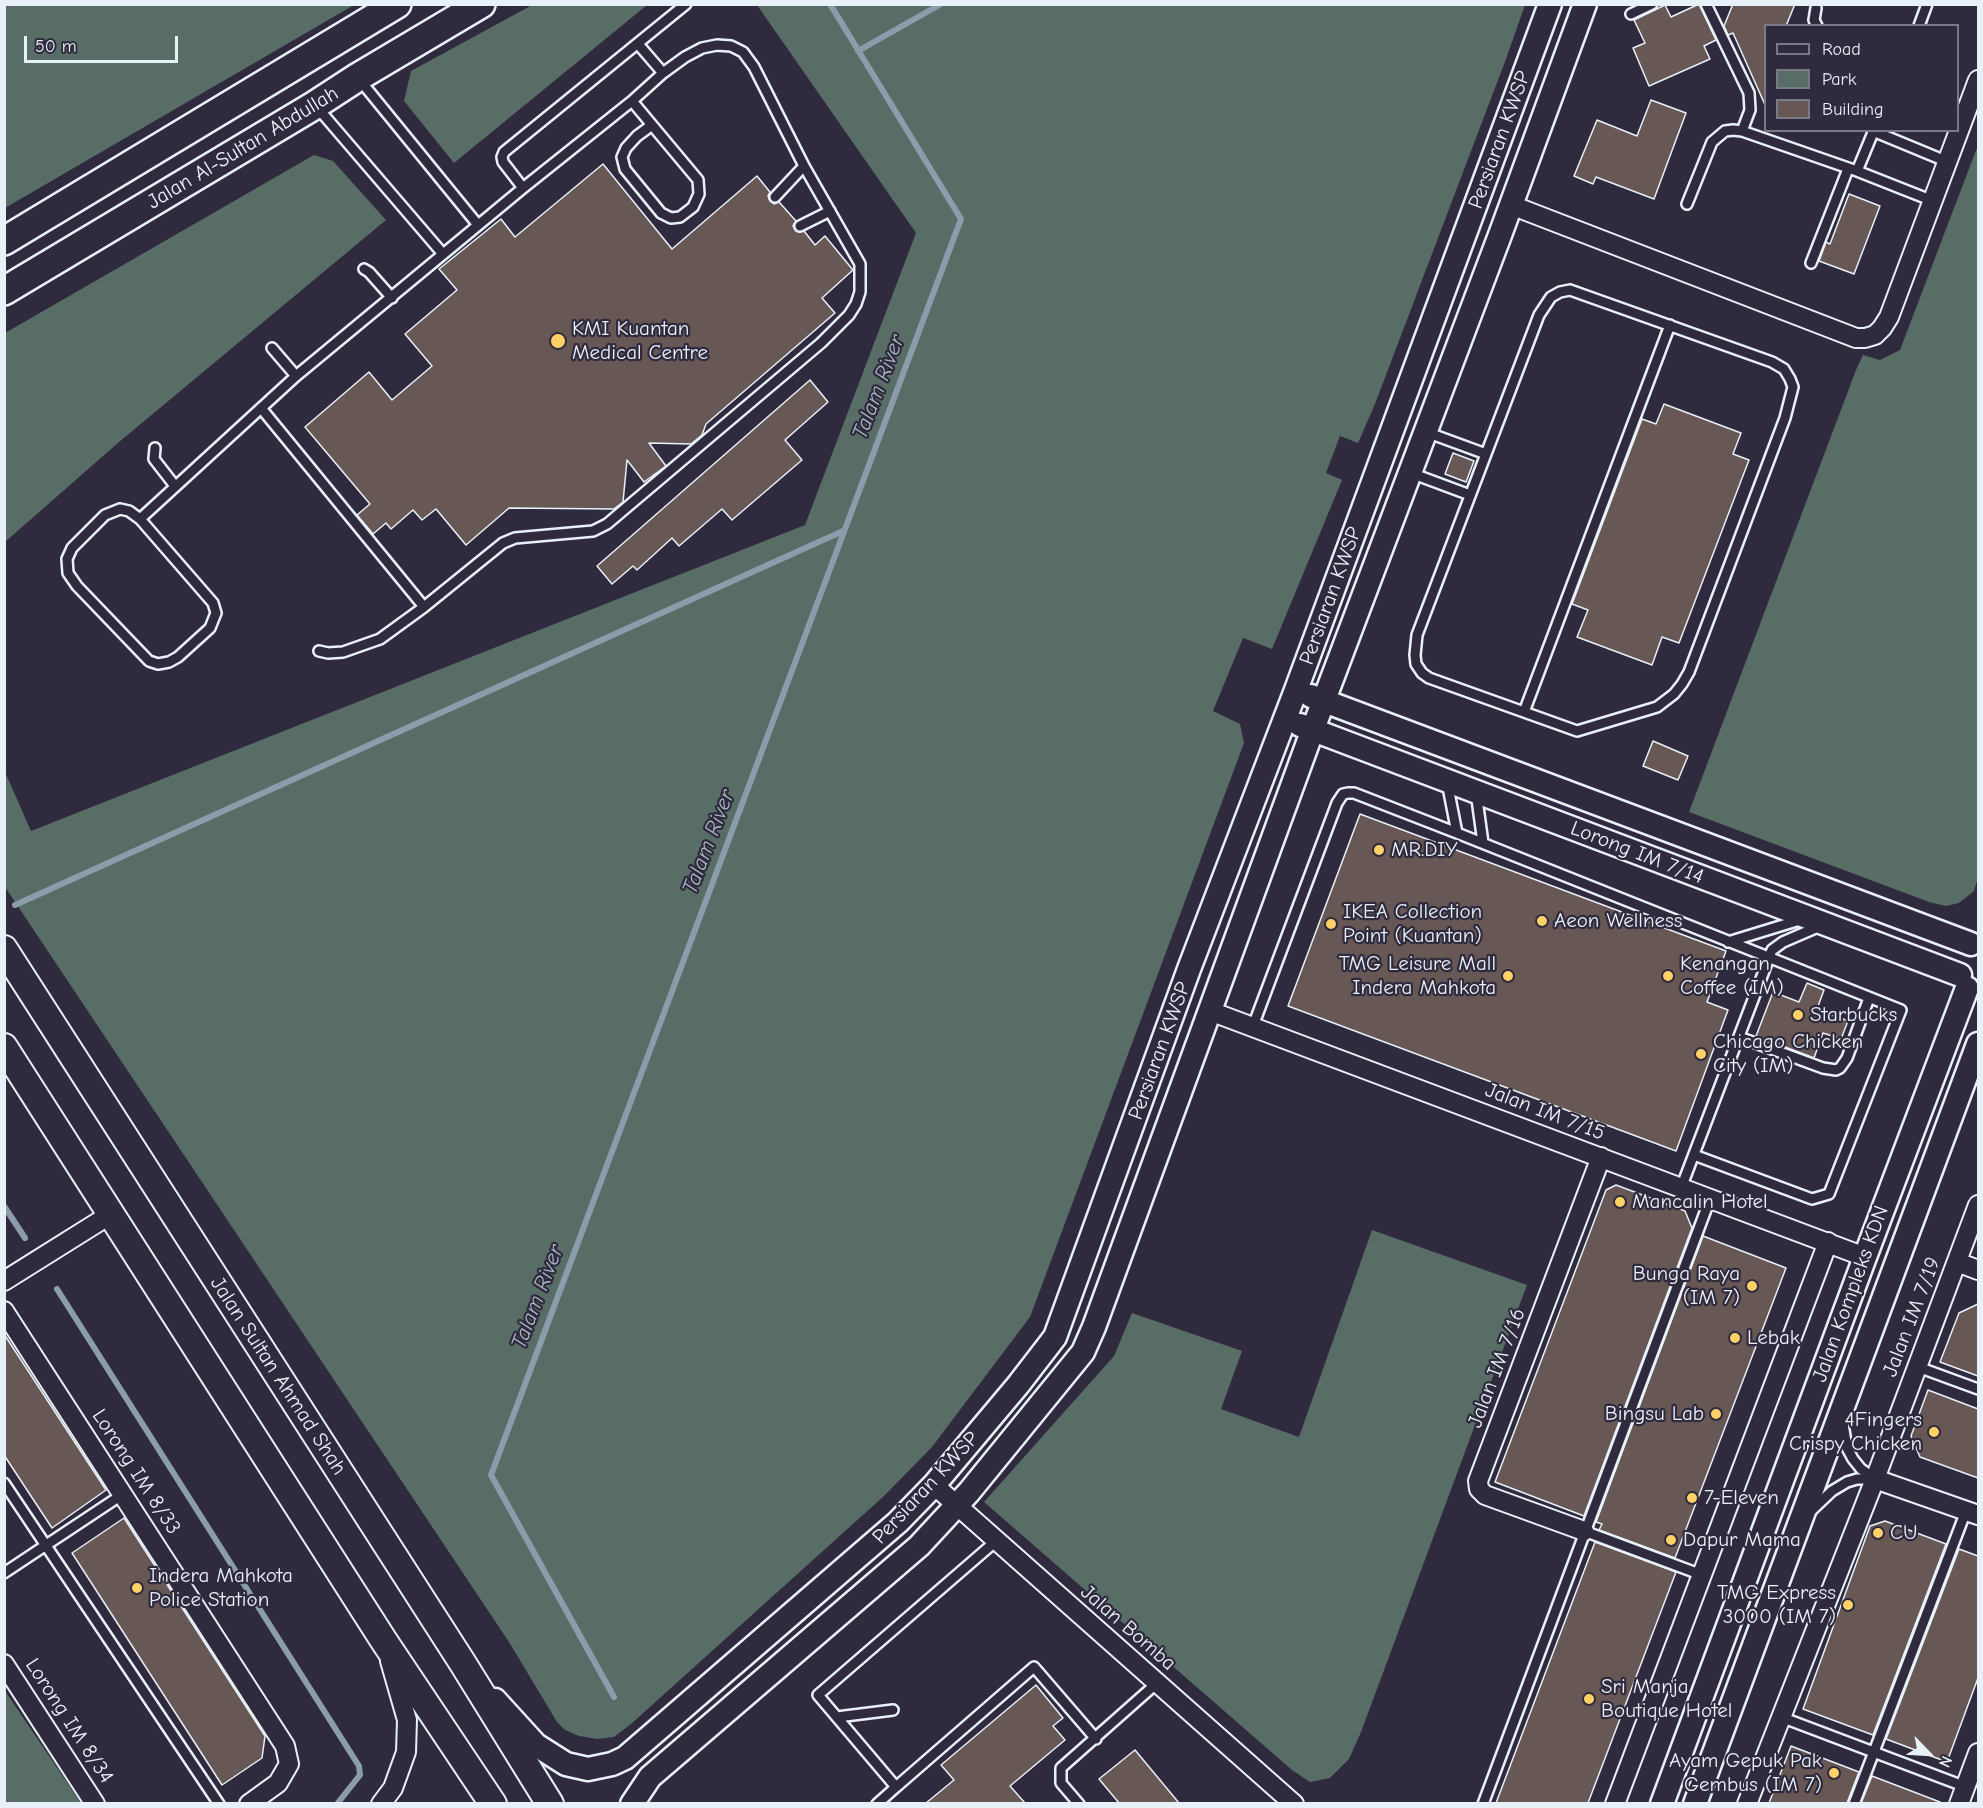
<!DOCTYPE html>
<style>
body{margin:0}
#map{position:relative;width:1983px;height:1808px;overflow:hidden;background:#2f2a3d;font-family:"Comic Neue",sans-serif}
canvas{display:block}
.frame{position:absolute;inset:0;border:6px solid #e8f1f8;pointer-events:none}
.legend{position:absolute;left:1764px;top:24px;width:195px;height:108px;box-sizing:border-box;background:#2f2a3d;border:2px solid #797a88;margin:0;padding:8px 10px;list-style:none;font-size:18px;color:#e8f1f8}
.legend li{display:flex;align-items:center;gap:12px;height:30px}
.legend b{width:30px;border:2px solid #797a88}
.north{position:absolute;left:1899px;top:1724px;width:60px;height:60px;-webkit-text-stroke:4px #2f2a3d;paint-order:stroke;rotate:115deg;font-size:16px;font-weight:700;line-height:24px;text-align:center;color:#e8f1f8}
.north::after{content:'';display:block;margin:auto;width:21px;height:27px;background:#e8f1f8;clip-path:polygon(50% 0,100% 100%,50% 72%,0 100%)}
.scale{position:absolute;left:24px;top:36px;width:154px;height:27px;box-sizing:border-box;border:3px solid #e8f1f8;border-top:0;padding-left:8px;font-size:18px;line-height:21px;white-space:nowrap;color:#e8f1f8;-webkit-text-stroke:4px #2f2a3d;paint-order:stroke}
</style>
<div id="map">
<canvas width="1983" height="1808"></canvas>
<div class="frame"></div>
<ul class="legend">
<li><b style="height:8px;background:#2f2a3d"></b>Road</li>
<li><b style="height:16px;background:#596d67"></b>Park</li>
<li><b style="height:16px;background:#675855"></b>Building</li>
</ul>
<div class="north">N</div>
<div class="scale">50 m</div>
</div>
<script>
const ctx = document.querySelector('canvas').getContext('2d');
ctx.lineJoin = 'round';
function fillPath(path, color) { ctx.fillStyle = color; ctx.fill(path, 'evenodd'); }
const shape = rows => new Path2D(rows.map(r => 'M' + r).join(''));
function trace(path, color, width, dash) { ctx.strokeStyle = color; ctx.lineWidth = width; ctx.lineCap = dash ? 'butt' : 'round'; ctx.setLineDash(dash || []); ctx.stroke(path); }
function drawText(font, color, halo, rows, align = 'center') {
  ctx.font = font + ' "Comic Neue",sans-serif'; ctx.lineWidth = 4.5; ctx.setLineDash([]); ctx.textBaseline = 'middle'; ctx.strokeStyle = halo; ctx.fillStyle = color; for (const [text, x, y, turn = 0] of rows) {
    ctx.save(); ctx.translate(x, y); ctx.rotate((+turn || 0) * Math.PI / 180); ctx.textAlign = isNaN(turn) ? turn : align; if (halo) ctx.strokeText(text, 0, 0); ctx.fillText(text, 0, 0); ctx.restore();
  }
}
fillPath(shape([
 [5,4,354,4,354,5,5,208],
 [534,4,647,5,454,163,404,101,411,71],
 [757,5,1525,5,1506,59,1375,404,1358,443,1340,436,1326,473,1342,480,1272,649,1243,638,1213,711,1240,724,1244,743,1030,1317,932,1447,884,1496,631,1724,614,1737,597,1739,579,1736,565,1730,557,1722,509,1642,5,887,5,772,31,831,805,525,916,233],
 [1978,145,1978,878,1974,891,1959,903,1946,906,1929,902,1689,812,1856,370,1863,355,1880,360,1900,350],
 [314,155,333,161,386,220,119,442,5,542,5,333],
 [1372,1230,1527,1285,1361,1732,1349,1759,1330,1778,1310,1782,1292,1770,984,1502,1114,1356,1132,1313,1242,1351,1221,1409,1299,1437],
 [4,1691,5,1691,81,1803,5,1803]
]), '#596d67');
trace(shape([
 [858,51,941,4],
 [15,905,843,531],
 [4,1206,25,1238],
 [57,1289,359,1766,360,1775,337,1804],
 [614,1697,491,1475,961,219,830,4]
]), '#8b9cab', 6);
const building = shape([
 [1699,4,1716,40,1704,46,1710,59,1649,86,1633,48,1645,43,1634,20,1665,5,1671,17,1699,4],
 [1733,4,1795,4,1786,26,1766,26,1766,107,1733,33,1728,35,1724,26,1733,4],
 [1651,100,1686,113,1654,199,1596,177,1593,184,1574,176,1597,120,1637,136,1651,100],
 [603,164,672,249,757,176,770,192,768,196,770,201,774,204,779,202,796,221,793,226,796,231,804,231,815,245,825,236,853,270,822,298,835,313,706,424,702,435,691,444,649,443,666,466,644,482,627,460,623,502,614,509,509,508,466,545,436,509,422,520,413,510,391,529,386,523,373,534,357,515,370,504,305,427,369,372,392,400,432,366,405,334,457,290,439,269,501,219,515,237,603,164],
 [1849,194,1880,206,1854,274,1819,261,1826,242,1830,244,1849,194],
 [810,380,828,402,785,440,802,460,732,520,722,509,679,546,672,538,637,570,633,566,612,584,597,566,810,380],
 [1664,404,1741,433,1733,454,1749,460,1679,643,1662,637,1652,665,1577,637,1588,610,1572,604,1642,419,1656,424,1664,404],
 [1453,453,1474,461,1466,482,1445,474,1453,453],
 [1653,741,1688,756,1678,780,1643,766,1653,741],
 [1360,814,1726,951,1707,1002,1728,1010,1676,1151,1288,1006,1360,814],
 [1807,983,1824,990,1817,1009,1848,1021,1841,1039,1823,1033,1814,1058,1756,1036,1773,992,1799,1002,1807,983],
 [1616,1185,1685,1211,1692,1228,1584,1516,1495,1482,1606,1190,1616,1185],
 [1703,1236,1786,1268,1675,1558,1599,1530,1602,1524,1596,1522,1703,1236],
 [1978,1304,1978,1376,1940,1362,1959,1313,1978,1304],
 [4,1334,106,1490,52,1528,4,1455,4,1334],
 [1928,1390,1978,1409,1978,1478,1920,1457,1911,1436,1928,1390],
 [124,1518,265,1736,262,1758,222,1785,72,1553,124,1518],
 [1885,1521,1946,1544,1873,1735,1803,1709,1870,1526,1885,1521],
 [1595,1542,1676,1572,1588,1803,1496,1803,1595,1542],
 [1959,1549,1978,1556,1978,1678,1947,1762,1886,1739,1959,1549],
 [1036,1685,1063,1718,1053,1726,1065,1740,1010,1786,1025,1803,926,1803,954,1780,941,1765,1036,1685],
 [1791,1746,1859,1772,1847,1803,1769,1803,1791,1746],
 [1135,1750,1179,1803,1119,1803,1099,1779,1135,1750],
 [1872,1776,1940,1802,1940,1803,1861,1803,1872,1776]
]);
fillPath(building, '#675855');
trace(building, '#e8f1f8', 1.5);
const service = shape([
 [1706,4,1749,93,1750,110,1742,131],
 [1816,8,1814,20,1817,26],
 [1631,14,1652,4],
 [1919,26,1927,4],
 [638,44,663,73],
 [359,79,478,225],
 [632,101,652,125],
 [316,106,443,254],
 [652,125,698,180,699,194,693,207,680,217,671,218,661,213,625,169,622,157,626,148,637,136,652,125],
 [1873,131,1948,162],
 [1857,171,1874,130],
 [523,188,503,162,502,157,504,152,686,4],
 [775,197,804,166],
 [1687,204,1712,142,1725,131,1733,130,1742,131,1857,171,1933,201],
 [800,226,830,211],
 [1811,263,1848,169],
 [364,269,369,272,392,298],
 [1570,290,1772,362,1784,369,1790,379,1793,387,1785,418,1689,672,1682,684,1674,694,1657,707,1577,731,1429,678,1422,673,1416,664,1415,655,1417,635,1539,315,1551,297,1560,292,1570,290],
 [272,348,296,376],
 [261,408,424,607],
 [1426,432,1486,454],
 [155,448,154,459,175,486],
 [1411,473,1470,495],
 [120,509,129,511,140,519,213,603,216,613,210,628,178,657,169,662,158,664,149,661,77,586,68,573,67,559,72,548,105,515,120,509],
 [140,519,296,376,523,188,632,101,663,73,685,57,702,48,717,45,731,46,743,52,754,67,804,166,860,264,860,292,856,304,849,315,821,343,607,524,593,531,515,538,503,543,424,607,380,639,343,652,328,653,319,651],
 [1524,712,1670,325],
 [1447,782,1457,833],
 [1476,792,1483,843],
 [1728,942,1803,919],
 [1253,1026,1337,803,1343,794,1348,793,1354,793,1457,833,1901,1010,1829,1194,1812,1199,1694,1155],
 [1739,1037,1823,1068,1836,1070,1840,1068,1847,1058,1869,998],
 [1681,1188,1772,950,1783,942,1820,926],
 [1918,1367,1978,1389],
 [1843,1424,1847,1448,1853,1459,1861,1469,1875,1479],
 [4,1483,219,1804],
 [1812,1510,1832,1491,1847,1482,1857,1479,1875,1479],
 [1584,1531,1702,1575],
 [996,1541,818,1695,896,1787,1034,1667,1096,1739],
 [4,1573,123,1494],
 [837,1717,893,1710],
 [1781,1717,1966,1787],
 [877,1804,896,1787],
 [1079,1804,1061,1783,1061,1768,1157,1683],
 [1483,1804,1710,1199],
 [1854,1804,1966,1511]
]);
const minor = shape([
 [1511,205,1856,338,1865,338,1875,335,1882,328,1889,317,1978,80],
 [1210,1011,1865,1257],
 [1957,1262,1978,1270],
 [4,1281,111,1214],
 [4,1311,285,1746,289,1764,278,1783,249,1804],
 [1875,1479,1978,1515],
 [934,1485,1294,1804],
 [1584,1531,1485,1495,1479,1489,1478,1481,1601,1157],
 [4,1664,95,1804],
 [381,1804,393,1788,406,1752,407,1720,390,1661],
 [1615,1804,1828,1242],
 [1747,1804,1875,1479,1978,1205],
 [1959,1804,1978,1753]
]);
const tertiary = shape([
 [1311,696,1971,944],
 [1300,725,1960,975],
 [495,1700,536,1745,566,1764,588,1769,612,1764,625,1758,898,1522,934,1485,1018,1385,1055,1337,1189,969,1296,690,1550,4],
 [632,1804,650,1777,919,1546,969,1492,1083,1352,1094,1327,1313,729,1500,235,1585,4],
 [1662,1804,1865,1257,1967,988],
 [1695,1804,1978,1044]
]);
const secondary = shape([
 [4,949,462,1662,550,1804],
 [4,1047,384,1641,493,1804]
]);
const primary = shape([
 [4,241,397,4],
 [4,291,315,105,358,77,481,4]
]);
trace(service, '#e8f1f8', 14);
trace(minor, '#e8f1f8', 22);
trace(tertiary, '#e8f1f8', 27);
trace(secondary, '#e8f1f8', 30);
trace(primary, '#e8f1f8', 32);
trace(service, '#2f2a3d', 9);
trace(minor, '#2f2a3d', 18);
trace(tertiary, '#2f2a3d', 22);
trace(secondary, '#2f2a3d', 26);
trace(primary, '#2f2a3d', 27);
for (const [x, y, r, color] of [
 [558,341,8,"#ffd166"],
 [1379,850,6,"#ffd166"],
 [1542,921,6,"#ffd166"],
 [1331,924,6,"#ffd166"],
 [1508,976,6,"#ffd166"],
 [1668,976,6,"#ffd166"],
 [1798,1015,6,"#ffd166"],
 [1701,1054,6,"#ffd166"],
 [1620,1202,6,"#ffd166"],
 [1752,1286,6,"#ffd166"],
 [1735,1338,6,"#ffd166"],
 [1716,1414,6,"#ffd166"],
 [1934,1432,6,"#ffd166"],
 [1692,1498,6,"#ffd166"],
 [1878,1533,6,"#ffd166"],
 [1671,1540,6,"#ffd166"],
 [137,1588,6,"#ffd166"],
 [1848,1605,6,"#ffd166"],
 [1589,1699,6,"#ffd166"],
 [1834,1773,6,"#ffd166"]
]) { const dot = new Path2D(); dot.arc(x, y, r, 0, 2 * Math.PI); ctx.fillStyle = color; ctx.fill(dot); trace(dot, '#2f2a3d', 2); }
drawText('21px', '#e8f1f8', '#2f2a3d', [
 ["Persiaran KWSP",1500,140,-70],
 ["Jalan Al-Sultan Abdullah",243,148,-31],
 ["Persiaran KWSP",1331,596,-70],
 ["Lorong IM 7/14",1637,853,21],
 ["Persiaran KWSP",1160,1051,-70],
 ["Jalan IM 7/15",1545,1112,21],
 ["Jalan Kompleks KDN",1851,1294,-70],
 ["Jalan IM 7/19",1912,1317,-69],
 ["Jalan IM 7/16",1497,1368,-69],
 ["Jalan Sultan Ahmad Shah",278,1376,57],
 ["Lorong IM 8/33",136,1472,57],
 ["Persiaran KWSP",926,1488,-47],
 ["Jalan Bomba",1128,1628,41],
 ["Lorong IM 8/34",69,1721,57]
]);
drawText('21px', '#e8f1f8', '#2f2a3d', [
 ["KMI Kuantan",572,329],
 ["Medical Centre",572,353],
 ["MR.DIY",1391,850],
 ["IKEA Collection",1343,912],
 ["Point (Kuantan)",1343,936],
 ["Aeon Wellness",1554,921],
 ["TMG Leisure Mall",1496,964,"right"],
 ["Indera Mahkota",1496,988,"right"],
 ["Kenangan",1680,964],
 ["Coffee (IM)",1680,988],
 ["Starbucks",1810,1015],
 ["Chicago Chicken",1713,1042],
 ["City (IM)",1713,1066],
 ["Mancalin Hotel",1632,1202],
 ["Bunga Raya",1740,1274,"right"],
 ["(IM 7)",1740,1298,"right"],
 ["Lebak",1747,1338],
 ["Bingsu Lab",1704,1414,"right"],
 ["4Fingers",1922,1420,"right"],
 ["Crispy Chicken",1922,1444,"right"],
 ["7-Eleven",1704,1498],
 ["CU",1890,1533],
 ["Dapur Mama",1683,1540],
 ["Indera Mahkota",149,1576],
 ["Police Station",149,1600],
 ["TMG Express",1836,1593,"right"],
 ["3000 (IM 7)",1836,1617,"right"],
 ["Sri Manja",1601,1687],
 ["Boutique Hotel",1601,1711],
 ["Ayam Gepuk Pak",1822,1761,"right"],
 ["Gembus (IM 7)",1822,1785,"right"]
], 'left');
drawText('italic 22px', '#aab9c5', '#2f2a3d', [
 ["Talam River",879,387,-69],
 ["Talam River",709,842,-69],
 ["Talam River",538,1297,-69]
]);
</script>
